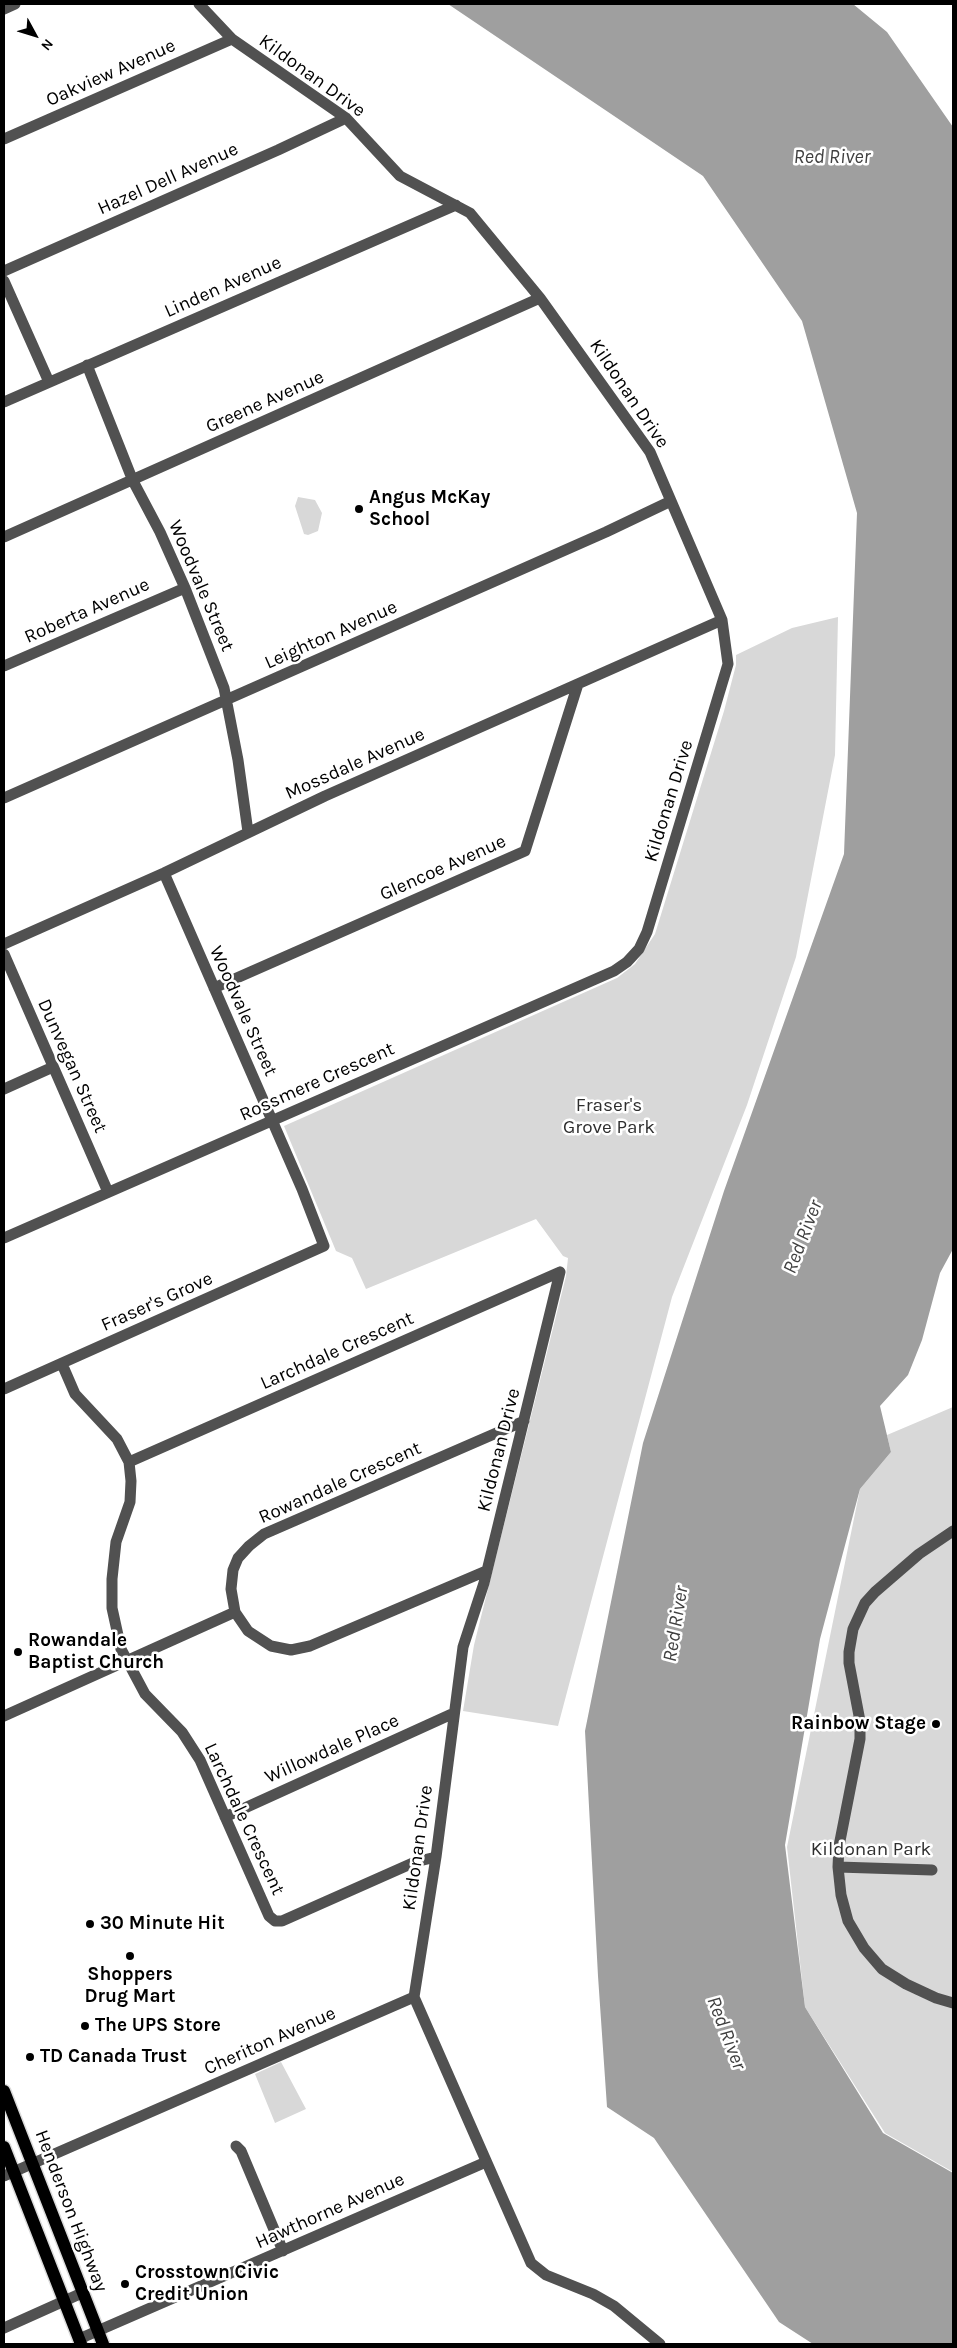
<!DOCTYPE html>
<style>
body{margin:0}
#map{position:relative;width:957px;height:2348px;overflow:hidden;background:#fff;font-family:Karla,sans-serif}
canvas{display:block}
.frame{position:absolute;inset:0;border:5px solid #000;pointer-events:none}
.north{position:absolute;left:10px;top:10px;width:50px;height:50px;-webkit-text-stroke:4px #fff;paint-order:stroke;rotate:129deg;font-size:14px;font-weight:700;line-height:20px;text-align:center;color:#000}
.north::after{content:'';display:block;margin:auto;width:18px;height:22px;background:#000;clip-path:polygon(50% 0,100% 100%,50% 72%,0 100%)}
</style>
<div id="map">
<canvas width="957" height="2348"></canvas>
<div class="frame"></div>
<div class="north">N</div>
</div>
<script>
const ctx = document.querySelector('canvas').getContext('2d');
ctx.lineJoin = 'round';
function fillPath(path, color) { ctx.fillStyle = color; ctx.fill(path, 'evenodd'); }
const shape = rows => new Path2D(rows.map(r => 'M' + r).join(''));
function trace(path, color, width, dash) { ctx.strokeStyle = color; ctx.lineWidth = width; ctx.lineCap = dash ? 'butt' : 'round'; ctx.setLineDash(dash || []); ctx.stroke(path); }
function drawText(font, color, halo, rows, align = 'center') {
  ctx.font = font + ' Karla,sans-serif'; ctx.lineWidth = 5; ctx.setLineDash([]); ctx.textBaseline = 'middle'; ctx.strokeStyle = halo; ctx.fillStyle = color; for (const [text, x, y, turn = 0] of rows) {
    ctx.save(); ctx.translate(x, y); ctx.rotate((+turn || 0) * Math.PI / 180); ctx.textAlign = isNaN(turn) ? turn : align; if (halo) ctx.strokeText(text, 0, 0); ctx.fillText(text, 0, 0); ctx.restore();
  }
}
fillPath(shape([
 [298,497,315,500,322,513,318,531,308,535,304,534,295,506],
 [838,617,835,755,796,957,747,1105,672,1297,558,1726,463,1711,474,1645,566,1276,568,1258,563,1256,536,1219,366,1289,352,1258,336,1251,284,1126,617,978,635,964,655,934,724,711,736,665,736,655,792,628],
 [953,1407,953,2172,885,2133,805,2007,787,1847,860,1489,891,1452,887,1435],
 [281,2062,306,2109,275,2123,255,2074]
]), '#d8d8d8');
fillPath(shape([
 [448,4,853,4,887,32,953,127,953,1249,940,1273,922,1340,908,1375,880,1406,891,1452,860,1489,820,1639,785,1845,805,2007,883,2133,953,2173,953,2344,813,2344,779,2322,654,2138,607,2107,598,1976,585,1731,643,1443,724,1191,844,854,857,513,802,321,703,176]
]), '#9f9f9f');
const major = shape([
 [4,2091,103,2344],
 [4,2147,81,2344]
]);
trace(major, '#dbdbdb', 15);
trace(shape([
 [4,9,15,4],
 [4,139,232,39],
 [4,271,278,150,346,118],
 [4,281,49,382],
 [87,365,133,481,160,532,185,588,224,688,238,760,248,832],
 [4,402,456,205],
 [4,537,540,298],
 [4,666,185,588],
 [4,798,606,532,671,501],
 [4,944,164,873,325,796,722,620],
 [4,954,108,1192],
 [214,988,525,851,578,684],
 [4,1089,53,1067],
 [4,1238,614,971,627,962,639,949,647,932,728,664,722,620,650,452,540,298,470,213,400,176,346,118,232,39,199,4],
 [560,1272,484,1583,463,1647,436,1857,414,1997,531,2263,546,2275,593,2294,614,2306,660,2344],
 [62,1364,75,1394,117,1439,129,1462,131,1481,130,1502,116,1542,112,1579,112,1608,121,1649,145,1694,182,1732,200,1760,269,1916,275,1921,282,1921,415,1862,436,1857],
 [4,1389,324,1246,302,1189,164,873],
 [129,1462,560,1272],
 [953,1531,919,1554,875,1592,865,1603,853,1629,849,1652,849,1663,860,1721,860,1739,839,1846,838,1867,841,1895,848,1921,864,1948,882,1969,906,1984,936,1998,953,2003],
 [486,1571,310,1646,291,1650,271,1646,248,1631,235,1612,231,1589,233,1570,238,1558,249,1546,264,1534,524,1421],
 [4,1716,235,1612],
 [225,1817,454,1713],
 [838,1867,932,1870],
 [236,2146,241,2151,283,2251],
 [4,2176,414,1997],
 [4,2328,82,2293],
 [79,2339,486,2162]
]), '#515151', 11);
trace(major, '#000', 12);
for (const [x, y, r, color] of [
 [359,509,5,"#000"],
 [18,1652,5,"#000"],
 [936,1724,5,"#000"],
 [90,1924,5,"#000"],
 [130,1956,5,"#000"],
 [85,2026,5,"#000"],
 [30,2057,5,"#000"],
 [125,2284,5,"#000"]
]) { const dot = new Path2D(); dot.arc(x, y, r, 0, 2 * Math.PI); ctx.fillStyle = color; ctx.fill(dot); trace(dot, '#fff', 2); }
drawText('19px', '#000', '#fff', [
 ["Oakview Avenue",111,73,-24],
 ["Kildonan Drive",312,76,36],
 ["Hazel Dell Avenue",168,179,-24],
 ["Linden Avenue",223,287,-24],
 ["Kildonan Drive",629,394,56],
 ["Greene Avenue",265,402,-24],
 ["Woodvale Street",201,586,67],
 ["Roberta Avenue",87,611,-24],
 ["Leighton Avenue",331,635,-24],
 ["Mossdale Avenue",355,764,-24],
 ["Kildonan Drive",669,801,-73],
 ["Glencoe Avenue",443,868,-24],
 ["Woodvale Street",243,1011,66],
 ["Dunvegan Street",72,1066,66],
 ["Rossmere Crescent",317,1082,-24],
 ["Fraser's Grove",157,1302,-24],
 ["Larchdale Crescent",337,1351,-24],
 ["Kildonan Drive",499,1450,-76],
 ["Rowandale Crescent",340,1483,-24],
 ["Willowdale Place",332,1749,-24],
 ["Larchdale Crescent",244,1819,65],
 ["Kildonan Drive",418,1848,-82],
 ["Cheriton Avenue",270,2041,-24],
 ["Henderson Highway",71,2211,69],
 ["Hawthorne Avenue",330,2211,-24]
]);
drawText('bold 19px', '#000', '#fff', [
 ["Angus McKay",369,498],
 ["School",369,520],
 ["Rowandale",28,1641],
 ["Baptist Church",28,1663],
 ["Rainbow Stage",926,1724,"right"],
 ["30 Minute Hit",100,1924],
 ["Shoppers",130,1975,"center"],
 ["Drug Mart",130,1997,"center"],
 ["The UPS Store",95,2026],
 ["TD Canada Trust",40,2057],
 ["Crosstown Civic",135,2273],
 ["Credit Union",135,2295]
], 'left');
drawText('19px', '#2f2f2f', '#fff', [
 ["Fraser's",609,1106],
 ["Grove Park",609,1128],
 ["Kildonan Park",871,1850]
]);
drawText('italic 20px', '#404040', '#fff', [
 ["Red River",832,157],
 ["Red River",803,1237,-69],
 ["Red River",676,1624,-81],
 ["Red River",726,2033,69]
]);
</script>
